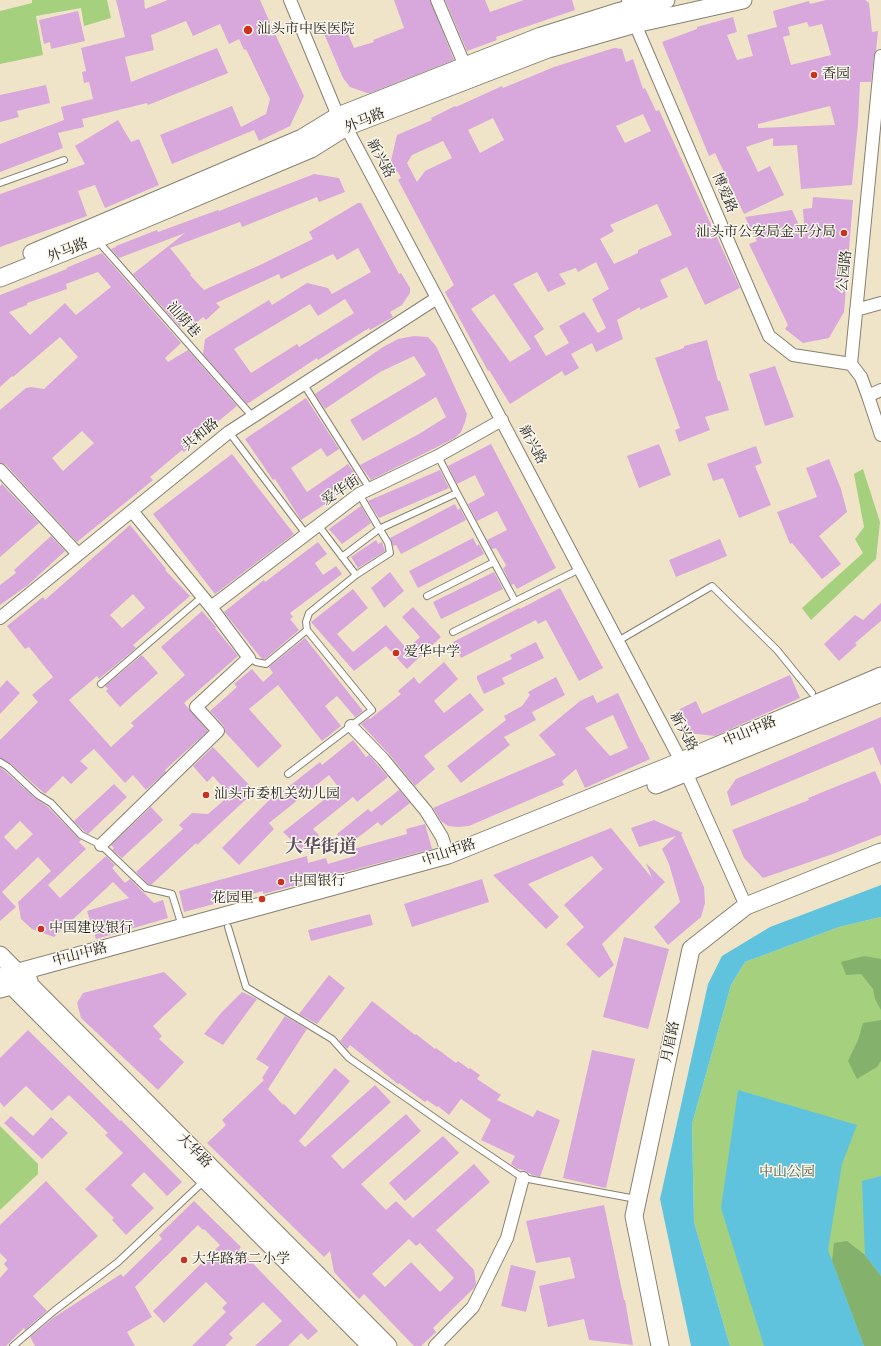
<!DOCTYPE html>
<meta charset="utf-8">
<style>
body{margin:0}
canvas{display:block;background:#f0e4c8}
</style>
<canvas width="881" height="1346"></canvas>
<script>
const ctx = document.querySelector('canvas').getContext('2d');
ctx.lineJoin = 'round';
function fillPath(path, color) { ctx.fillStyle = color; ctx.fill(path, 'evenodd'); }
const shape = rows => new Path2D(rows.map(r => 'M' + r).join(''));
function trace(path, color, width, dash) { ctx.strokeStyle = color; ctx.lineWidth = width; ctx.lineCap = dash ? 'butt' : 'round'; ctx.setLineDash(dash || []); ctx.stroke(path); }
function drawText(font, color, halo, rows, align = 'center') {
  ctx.font = font + ' "IM FELL French Canon","Noto Serif SC",serif'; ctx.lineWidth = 3; ctx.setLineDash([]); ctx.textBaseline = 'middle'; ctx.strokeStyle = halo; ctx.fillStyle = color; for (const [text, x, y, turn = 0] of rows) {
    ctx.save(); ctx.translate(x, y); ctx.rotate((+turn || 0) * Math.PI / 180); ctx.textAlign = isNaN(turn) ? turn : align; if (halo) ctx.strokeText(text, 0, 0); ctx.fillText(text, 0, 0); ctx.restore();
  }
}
fillPath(shape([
 [32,0,107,0,111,18,84,26,81,8,36,16,43,55,0,64,0,11,32,3],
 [863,469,880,522,876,559,811,620,802,608,863,553,855,539,864,527,854,474],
 [881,917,881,1346,730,1346,694,1222,692,1124,731,985,745,962,839,927],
 [0,1126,38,1164,38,1174,0,1210]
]), '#a5d07d');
fillPath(shape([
 [864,956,881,959,881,1010,875,999,873,989,861,974,846,975,841,962],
 [881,1020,881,1061,877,1067,857,1079,848,1061,858,1040,863,1023],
 [847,1241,865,1255,881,1276,881,1346,864,1346,832,1261,834,1243]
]), '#84b26c');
fillPath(shape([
 [881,885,881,917,839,927,745,962,731,985,692,1124,694,1222,730,1346,691,1346,660,1199,708,984,722,956,770,927],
 [738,1090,857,1125,842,1164,828,1250,864,1346,764,1346,721,1208],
 [881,1176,881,1276,865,1255,862,1181]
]), '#60c3de');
fillPath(shape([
 [116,0,144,0,145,9,168,0,260,0,276,36,304,96,290,126,259,141,254,130,172,164,160,135,232,106,241,127,266,114,270,99,246,49,244,50,239,39,229,44,220,24,193,36,186,21,151,35,154,50,125,57,131,82,217,48,228,73,148,105,147,103,82,119,84,127,58,133,63,148,0,172,0,144,64,120,61,107,93,99,89,82,84,83,82,72,86,71,81,48,125,37],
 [394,0,430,0,454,60,370,93,367,93,350,87,343,78,322,29,342,20,354,48,374,42,373,40,404,28],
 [445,0,485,0,490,12,524,0,572,0,575,10,496,37,497,40,467,51],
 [826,0,865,0,869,3,872,32,878,31,876,51,874,55,871,82,860,82,858,124,852,185,801,189,797,145,773,146,773,138,746,147,758,172,770,166,784,195,744,214,715,153,709,156,662,42,697,29,697,27,733,17,737,32,727,35,737,60,753,56,747,35,777,27,773,11,809,1,810,4],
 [807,22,809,27,822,24,831,55,791,65,783,37,790,35,788,27],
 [830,106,835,125,758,128,758,124],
 [78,11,85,41,51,49,50,42,44,44,39,20],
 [614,48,622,49,626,62,633,59,643,89,645,88,656,111,659,110,740,288,705,305,687,267,660,280,668,297,640,310,640,307,617,320,623,339,596,352,592,343,571,354,579,368,565,376,562,371,510,404,489,370,488,371,445,292,454,285,398,180,401,178,398,172,394,173,390,165,397,135,432,120,431,118,455,106,456,107,502,86,503,88,554,67],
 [643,114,651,131,625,143,616,126],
 [493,118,504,140,480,153,468,130],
 [443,141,452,158,425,171,417,182,407,163,412,155],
 [657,204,672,235,638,250,638,253,614,264,600,239,614,231,610,225],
 [596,262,609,289,592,299,606,328,598,333,584,312,559,326,569,343,546,356,534,336,544,329,513,284,537,272,548,292,566,284,559,274,576,268,578,272],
 [494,294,531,349,510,362,471,309],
 [46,85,50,103,17,111,19,117,0,122,0,95],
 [118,120,131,142,139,139,159,185,105,208,95,185,78,191,87,216,0,247,0,194,85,164,75,146],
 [314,174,339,178,345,192,319,202,317,197,242,227,240,222,170,248,191,274,190,275,204,290,260,265,313,239,309,232,358,203,361,203,399,274,401,273,410,288,410,293,402,305,390,312,393,317,370,330,369,328,318,360,317,358,247,404,203,354,205,339,269,300,272,305,307,283,328,288,332,294,371,272,358,248,337,260,333,254,281,279,279,274,216,303,220,307,206,320,203,317,195,324,190,319,180,327,133,274,185,233,119,258,111,249,116,247,116,246,157,230,158,232,218,210,219,211],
 [345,299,354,313,299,347,297,344,251,373,234,349,310,304,318,316],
 [813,197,853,200,844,312,829,338,803,343,785,329,788,325,760,267,749,244,757,241,745,217,792,210,805,238,803,209,812,208],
 [102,253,181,343,165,358,168,362,188,350,237,406,194,441,195,442,184,452,182,450,150,477,153,480,77,542,6,465,0,463,0,410,26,388,31,387,44,389,78,357,60,337,13,377,12,376,0,387,0,295,67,269,66,268],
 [98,272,111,287,76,315,65,303,30,335,9,312,27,305,27,303,67,289,66,284],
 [82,431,94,443,63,471,52,458],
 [414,336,428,337,436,346,467,414,465,422,461,432,455,438,371,480,360,465,419,434,446,417,436,397,363,441,350,420,426,375,414,356,380,372,325,409,315,394,383,347,398,339],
 [707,340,718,381,720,381,729,410,705,417,710,430,679,442,675,430,680,428,655,358,684,348,684,346],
 [775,366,794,417,765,426,749,374],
 [306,398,339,449,327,457,321,448,291,468,307,492,348,464,360,481,301,520,275,479,273,480,245,439],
 [491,444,556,568,517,589,514,584,511,585,503,568,505,567,506,565,496,548,492,549,487,540,507,530,497,511,477,521,468,504,485,495,475,475,457,484,448,466],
 [659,444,671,475,639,488,627,456],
 [756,446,762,463,755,466,771,505,739,518,723,478,713,481,707,464],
 [232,454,294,534,215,594,153,514],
 [829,459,841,489,847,512,819,536,841,564,822,579,792,543,790,544,777,512,817,497,806,468],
 [440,470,449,488,379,518,368,501],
 [2,484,39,523,0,557,0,486],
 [455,504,458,510,460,508,466,520,401,554,396,545,393,546,390,538],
 [361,506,371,523,342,544,329,529],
 [130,525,166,569,165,570,190,596,133,645,136,648,99,679,97,676,69,700,111,747,134,726,131,723,185,675,161,647,202,611,216,627,215,628,238,656,184,703,208,731,165,770,166,772,146,790,133,775,125,783,94,749,80,761,88,768,71,784,63,776,45,794,11,764,0,758,0,740,38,702,32,695,53,677,29,647,25,649,7,626,43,597,45,600],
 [133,594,145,608,122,628,110,615],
 [51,536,65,551,28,585,0,605,0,585,16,573,14,570],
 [473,538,477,546,479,544,484,554,418,588,409,571],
 [720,539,727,556,676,577,669,560],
 [376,540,378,544,382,542,385,551,358,568,351,557],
 [318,542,327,554,315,563,323,575,336,566,342,574,290,613,293,617,290,619,299,630,265,659,262,659,224,612,264,580,265,582],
 [390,572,404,591,384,608,371,588],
 [494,572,503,589,441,619,433,602],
 [560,588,603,668,579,681,546,620,538,624,536,620,461,658,453,642,519,608,520,609],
 [353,589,368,608,337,634,353,652,386,625,407,649,420,637,402,617,413,607,441,637,407,669,386,646,354,671,311,622],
 [881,603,881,621,855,643,857,645,839,661,824,644,855,615,863,620],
 [305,638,363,711,355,717,337,696,325,706,341,726,322,741,278,685,249,709,282,746,258,768,225,732,224,726,210,711,237,687,234,684,252,669,263,682,273,673,269,667],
 [536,642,544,658,502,678,505,684,484,694,477,679,477,676,512,659,510,655],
 [142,655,158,673,120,707,106,691,108,689,105,686],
 [444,662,458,679,434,701,444,713,470,693,484,710,424,756,435,769,415,786,389,754,361,724,369,718,370,719,401,694,398,691,414,677,419,684],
 [790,675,800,698,715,736,688,733,678,710,696,701,702,714],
 [556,677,565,695,532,712,536,720,504,737,510,745,461,783,447,766,506,720,504,716,522,706,530,695,528,692],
 [7,680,20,693,0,714,0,688],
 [618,693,641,742,642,742,650,759,585,788,576,769,562,781,564,785,469,826,458,827,448,826,441,821,433,808,556,755,539,735,580,701,593,695,597,703],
 [613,715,628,748,610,756,585,728],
 [881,717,881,766,873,747,731,806,727,792,736,779],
 [353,740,366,757,369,755,388,777,357,802,353,797,313,829,319,835,303,851,283,832,339,788,329,775,269,823,274,829,239,865,222,848,276,793,278,795,320,762,322,765],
 [213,747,255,791,197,845,196,843,151,885,148,884,136,872,183,829,179,825,192,813,208,814,230,795,213,776,207,782,193,766],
 [0,767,5,771,35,798,48,807,78,838,81,840,79,842,86,849,48,885,60,898,106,856,115,865,112,868,125,883,130,879,154,903,163,900,168,918,96,939,87,911,129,898,113,882,54,937,32,929,21,919,18,902,51,871,38,857,2,892,16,907,0,921],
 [20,821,33,834,16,850,4,837],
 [875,771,881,785,881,835,830,855,763,878,744,858,732,830,809,800,808,798],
 [114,784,127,797,88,834,84,831,74,821],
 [399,790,410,803,381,826,378,822,347,846,337,834,368,809,371,812],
 [151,807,163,820,122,858,112,850,114,848,111,845],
 [654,820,683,833,681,834,704,887,705,903,701,917,668,945,654,927,680,902,669,864,662,849,676,836,639,847,631,828],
 [425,824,432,849,263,894,263,891,184,912,179,891,307,856,308,863,326,858,328,864,355,856,350,850,407,834,406,829],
 [611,828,652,878,646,863,665,882,602,944,614,965,599,978,566,944,584,927,564,905,603,869,592,856,528,884,559,917,546,929,493,875],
 [482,879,489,902,412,927,404,904],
 [370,914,373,925,311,941,308,930],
 [624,937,669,949,648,1029,603,1017],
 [164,972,187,994,153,1026,162,1036,159,1039,184,1062,158,1090,81,1018,77,1003,83,993],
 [329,975,345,988,317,1024,299,1014],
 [242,992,257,999,223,1045,204,1034,221,1013],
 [372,1001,415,1035,416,1034,435,1049,436,1048,456,1063,458,1061,469,1069,470,1068,480,1075,477,1079,501,1095,497,1100,533,1117,537,1110,560,1120,540,1177,532,1175,525,1171,516,1168,511,1164,515,1156,481,1140,491,1120,461,1099,449,1115,438,1106,437,1107,427,1100,425,1102,399,1083,398,1084,350,1045,347,1049,340,1041],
 [285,1016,307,1029,268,1089,283,1105,284,1104,295,1115,335,1068,350,1081,299,1141,305,1147,375,1085,391,1102,331,1156,343,1169,406,1114,421,1131,361,1184,386,1210,396,1201,413,1218,474,1164,490,1182,436,1230,474,1270,476,1284,474,1288,433,1328,436,1332,421,1346,414,1346,364,1294,359,1299,334,1272,330,1251,324,1257,207,1143,226,1125,222,1120,264,1080,262,1078,269,1067,256,1059],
 [409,1239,416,1246,420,1243,454,1278,440,1292,411,1262,385,1287,372,1274],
 [28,1030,120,1121,121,1120,182,1182,167,1196,144,1172,131,1185,154,1208,126,1235,112,1220,114,1218,85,1189,123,1153,105,1135,108,1133,69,1095,52,1111,26,1086,4,1107,0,1102,0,1058],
 [592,1050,635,1059,606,1188,563,1178],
 [11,1116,33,1136,51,1117,68,1133,42,1159,4,1123],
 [443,1136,459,1153,405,1201,389,1183],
 [46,1181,98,1236,33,1296,47,1311,25,1330,24,1328,6,1346,0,1346,0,1278,8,1269,4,1264,7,1260,0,1253,0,1225],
 [194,1201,241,1247,239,1249,318,1331,308,1340,301,1333,288,1346,255,1346,282,1321,263,1302,229,1334,233,1338,225,1346,192,1346,226,1312,222,1308,227,1303,206,1282,164,1323,153,1311,220,1245,204,1229,203,1230,198,1225,135,1287,152,1317,127,1332,135,1346,35,1346,30,1337,53,1318,121,1274,123,1277,162,1239,159,1235],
 [604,1205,624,1300,625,1300,633,1345,589,1340,584,1319,548,1327,539,1286,575,1278,570,1257,536,1263,526,1221],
 [511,1265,536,1271,526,1312,501,1306]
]), '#d8a7dc');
const lane = shape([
 [0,183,64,160],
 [97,240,252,416],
 [303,383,370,489],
 [229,432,306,534],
 [438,456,457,493,515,601],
 [318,525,356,575],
 [342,557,379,529,457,493],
 [427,596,494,562],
 [453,632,580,569],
 [618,641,712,586,777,650,812,693],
 [249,658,256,662,266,664,307,630,306,622,309,613,356,575,390,553,388,543,359,494],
 [101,684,202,597],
 [0,762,8,767,38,795,51,803,81,835,101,845,146,888,172,894,182,926],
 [288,774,372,710,307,630],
 [228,927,246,987,332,1039,349,1058,452,1130,523,1178,636,1199],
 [13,1346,54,1311,118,1262,204,1181]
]);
const street = shape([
 [290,0,338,116,346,127,437,298,681,761,746,906],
 [437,0,465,66],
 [628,0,635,24,769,336,793,355,851,364],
 [881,56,851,364,861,377,868,396,881,435],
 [856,310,881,303],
 [868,396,881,390],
 [0,470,78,554],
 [211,607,359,494,438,456,502,420],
 [0,618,229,432,437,298],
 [351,726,383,759,426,811,442,837,448,855],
 [101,845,218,731,196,707,249,658,211,607,132,511],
 [435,1346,473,1307,507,1238,523,1178]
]);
const secondary = shape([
 [32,253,302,138,338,116,541,36,617,12,666,0],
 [0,278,97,239,311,149,346,127,548,49,635,24,743,0],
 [656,785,881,693],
 [0,955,388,1346],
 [0,977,448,855,667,767,881,676],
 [6,980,371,1346],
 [0,989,29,981],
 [660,1346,634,1216,691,949,746,906,881,852]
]);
trace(lane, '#868072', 8);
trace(street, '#868072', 14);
trace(secondary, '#868072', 19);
trace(lane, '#fff', 6);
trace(street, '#fff', 12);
trace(secondary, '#fff', 17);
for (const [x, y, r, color] of [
 [248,30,5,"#c8321e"],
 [814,75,4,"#c8321e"],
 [844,233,4,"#c8321e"],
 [396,653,4,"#c8321e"],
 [206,795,4,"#c8321e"],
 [281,882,4,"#c8321e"],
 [262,899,4,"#c8321e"],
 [41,929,4,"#c8321e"],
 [184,1260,4,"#c8321e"]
]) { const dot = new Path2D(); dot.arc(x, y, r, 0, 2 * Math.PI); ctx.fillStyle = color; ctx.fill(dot); trace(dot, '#fbf7ec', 1.5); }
drawText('14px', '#1c1c1c', '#fbf7ec', [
 ["汕头市中医医院",257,30],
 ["香园",822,75],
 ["汕头市公安局金平分局",836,233,"right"],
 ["爱华中学",404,653],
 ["汕头市委机关幼儿园",214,795],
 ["中国银行",289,882],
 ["花园里",254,899,"right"],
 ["中国建设银行",49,929],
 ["大华路第二小学",192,1260]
], 'left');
drawText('14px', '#1c1c1c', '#fbf7ec', [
 ["外马路",365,121,-23],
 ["新兴路",380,159,62],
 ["博爱路",724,193,67],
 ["外马路",68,251,-22],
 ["公园路",845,271,-84],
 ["汕荫巷",183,320,49],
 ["共和路",201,435,-39],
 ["新兴路",532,445,62],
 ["爱华街",341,491,-34],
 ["新兴路",683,732,62],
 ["中山中路",750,732,-23],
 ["中山中路",449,853,-19],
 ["中山中路",80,955,-15],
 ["月眉路",671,1042,-78],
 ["大华路",194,1151,45]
]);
drawText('14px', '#4c5b3e', '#fbf7ec', [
 ["中山公园",787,1173]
]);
drawText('bold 18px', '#5e4d5f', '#fbf7ec', [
 ["大华街道",321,848]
]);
</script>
